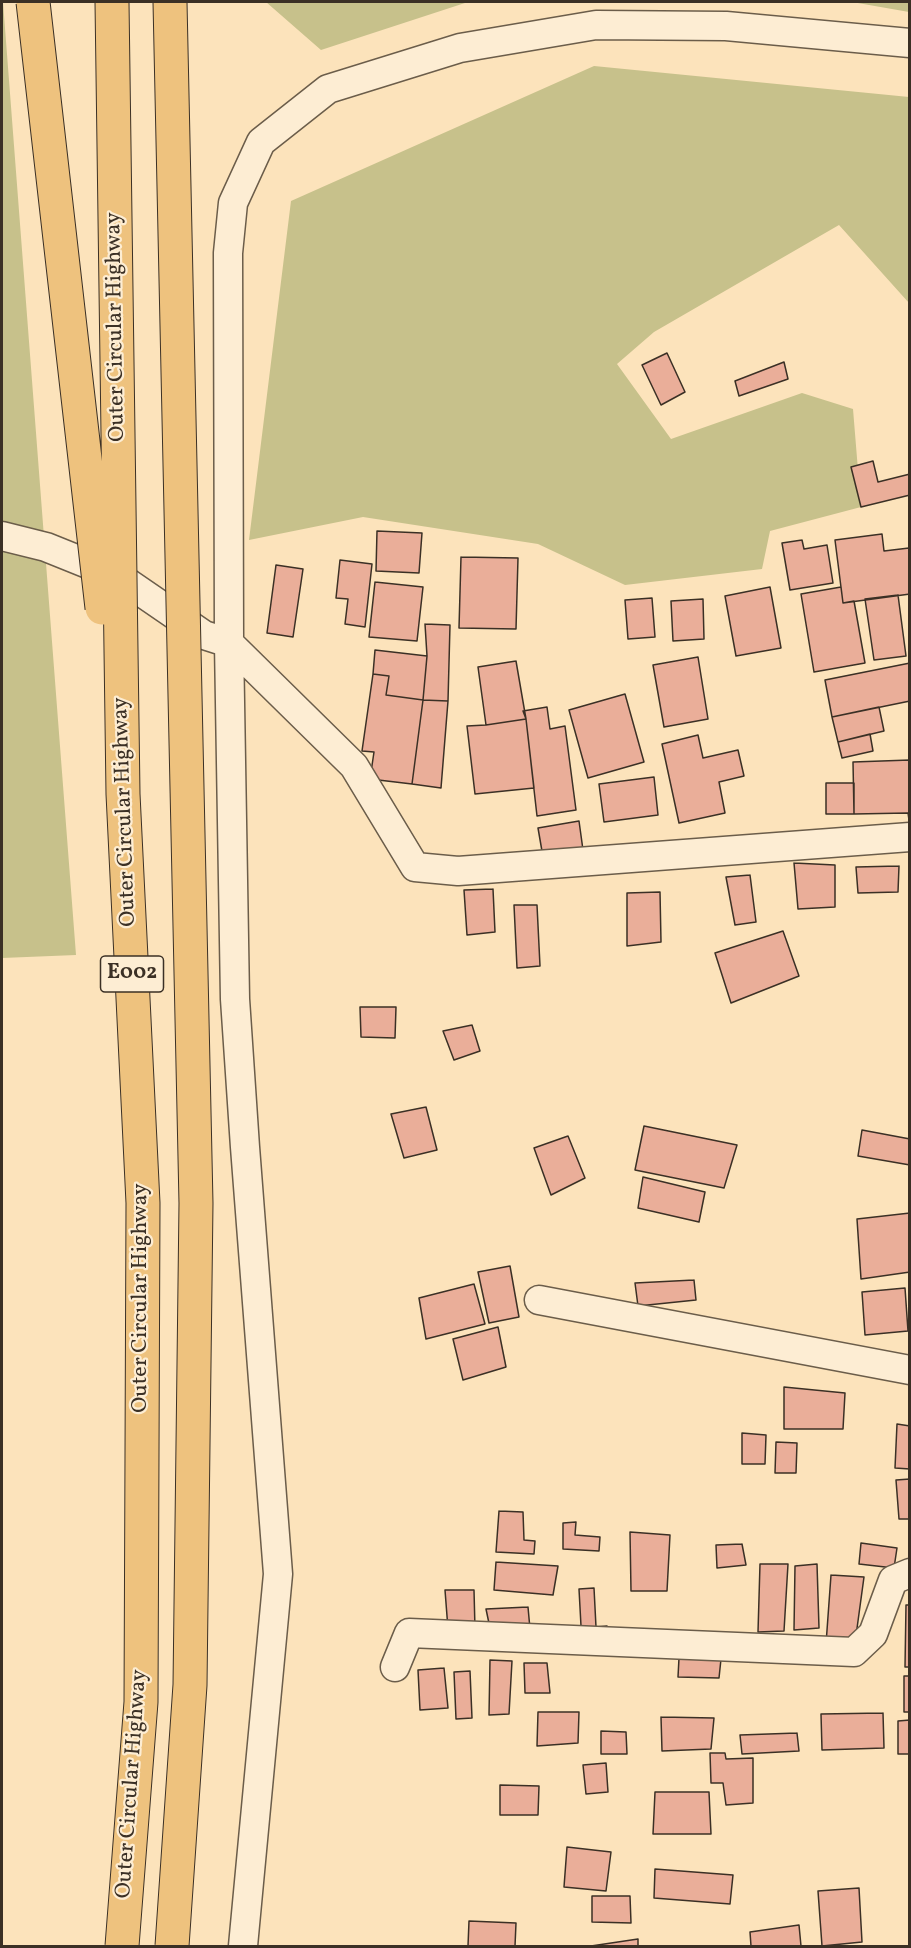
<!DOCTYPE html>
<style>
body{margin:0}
#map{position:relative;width:911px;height:1948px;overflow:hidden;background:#fce3bb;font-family:Vollkorn,serif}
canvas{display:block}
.frame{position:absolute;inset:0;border:3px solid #3b3025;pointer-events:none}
</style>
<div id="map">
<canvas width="911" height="1948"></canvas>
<div class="frame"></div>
</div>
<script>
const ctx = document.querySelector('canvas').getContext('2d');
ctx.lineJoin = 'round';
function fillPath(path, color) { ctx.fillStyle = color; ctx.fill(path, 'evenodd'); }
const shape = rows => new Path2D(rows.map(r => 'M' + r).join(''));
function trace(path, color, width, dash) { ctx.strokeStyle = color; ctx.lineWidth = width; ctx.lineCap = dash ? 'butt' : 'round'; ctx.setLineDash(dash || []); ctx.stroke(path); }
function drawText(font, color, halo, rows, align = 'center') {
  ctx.font = font + ' Vollkorn,serif'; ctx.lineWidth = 4.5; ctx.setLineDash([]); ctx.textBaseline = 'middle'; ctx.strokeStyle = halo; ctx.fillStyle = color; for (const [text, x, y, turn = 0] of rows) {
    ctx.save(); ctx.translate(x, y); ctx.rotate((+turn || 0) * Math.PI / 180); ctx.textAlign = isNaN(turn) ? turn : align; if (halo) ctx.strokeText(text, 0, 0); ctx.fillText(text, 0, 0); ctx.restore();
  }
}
fillPath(shape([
 [2,2,3,2,76,955,2,958],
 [266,2,468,2,321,50],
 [852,2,909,2,909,12],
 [594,66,909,97,909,303,839,225,654,332,617,364,671,439,802,393,853,409,861,507,770,531,762,569,625,585,538,544,363,517,249,540,291,201]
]), '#c7c18b');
const building = shape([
 [667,353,685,392,661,405,642,365,667,353],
 [784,362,788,379,739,396,735,381,784,362],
 [873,461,878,482,910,474,910,495,861,507,851,467,873,461],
 [377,531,422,533,419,573,376,571,377,531],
 [882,534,884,551,909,548,910,594,843,603,835,540,882,534],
 [802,540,804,549,827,545,833,583,790,590,782,543,802,540],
 [461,557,518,558,516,629,459,628,461,557],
 [340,560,372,564,365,627,345,624,348,599,336,598,340,560],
 [276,565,303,569,293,637,267,633,276,565],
 [375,582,423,587,417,641,369,637,375,582],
 [770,587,781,648,736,656,725,596,770,587],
 [841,587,843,603,854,601,865,663,814,672,801,594,841,587],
 [898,595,906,656,874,660,865,599,898,595],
 [652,598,655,637,628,639,625,600,652,598],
 [703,599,704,639,673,641,671,601,703,599],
 [425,624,450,625,448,701,423,700,427,656,425,624],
 [375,650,427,656,423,700,386,695,389,676,373,674,375,650],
 [698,657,708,719,664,727,653,665,698,657],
 [516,661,526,719,486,725,478,667,516,661],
 [910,663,910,701,832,717,825,680,910,663],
 [373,674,389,676,386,695,423,700,412,784,370,779,374,752,362,751,373,674],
 [625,694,644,762,588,778,569,710,625,694],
 [423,700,448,701,441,788,412,784,423,700],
 [547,707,550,729,565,726,576,810,537,816,526,719,523,711,547,707],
 [879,707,884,731,838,742,832,717,879,707],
 [526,719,534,788,475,794,467,726,486,725,526,719],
 [870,734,873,751,842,758,838,742,870,734],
 [698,735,703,758,738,750,744,776,719,782,725,813,679,823,662,744,698,735],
 [910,760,910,827,908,813,854,814,853,762,910,760],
 [654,777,658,815,604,822,599,784,654,777],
 [826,783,854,783,854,814,826,814,826,783],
 [579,821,583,850,543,857,538,828,579,821],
 [794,863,835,865,835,907,798,909,794,863],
 [899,866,898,892,858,893,856,867,899,866],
 [750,875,756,922,735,925,726,877,750,875],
 [493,889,495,932,467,935,464,890,493,889],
 [660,892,661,942,627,946,627,893,660,892],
 [514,905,537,905,540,966,517,968,514,905],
 [783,931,799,976,731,1003,715,953,783,931],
 [360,1007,396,1007,395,1038,361,1037,360,1007],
 [472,1025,480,1051,454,1060,443,1031,472,1025],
 [426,1107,437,1150,404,1158,391,1114,426,1107],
 [644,1126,737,1145,724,1188,635,1170,644,1126],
 [862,1130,910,1139,910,1165,858,1156,862,1130],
 [568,1136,585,1178,551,1195,534,1148,568,1136],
 [643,1177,705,1192,699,1222,638,1208,643,1177],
 [910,1213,910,1272,861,1279,857,1219,910,1213],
 [510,1266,519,1317,489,1323,478,1272,510,1266],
 [694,1280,696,1300,638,1306,635,1283,694,1280],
 [474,1284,485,1324,426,1339,419,1298,474,1284],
 [905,1288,908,1331,865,1335,862,1292,905,1288],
 [498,1327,506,1367,463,1380,453,1339,498,1327],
 [784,1387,845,1393,843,1429,784,1429,784,1387],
 [897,1424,910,1426,910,1469,895,1468,897,1424],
 [742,1433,766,1435,765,1464,742,1464,742,1433],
 [776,1442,797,1443,796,1473,775,1473,776,1442],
 [910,1479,910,1519,899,1519,896,1480,910,1479],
 [499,1511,523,1512,524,1540,535,1541,534,1554,496,1552,499,1511],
 [576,1522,575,1535,600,1537,599,1551,563,1549,563,1523,576,1522],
 [630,1532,670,1535,667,1591,631,1591,630,1532],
 [861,1543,897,1548,894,1568,859,1564,861,1543],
 [742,1544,746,1565,717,1568,716,1545,742,1544],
 [496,1562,558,1566,553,1595,494,1590,496,1562],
 [760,1564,788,1564,784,1631,758,1632,760,1564],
 [817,1564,819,1628,794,1630,795,1566,817,1564],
 [831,1575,864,1577,855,1643,826,1644,831,1575],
 [594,1588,596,1627,607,1626,607,1634,581,1626,579,1589,594,1588],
 [445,1590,474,1590,475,1629,448,1629,445,1590],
 [906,1605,910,1605,910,1667,905,1667,906,1605],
 [528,1607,530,1629,491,1633,486,1609,528,1607],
 [679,1658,721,1659,719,1678,678,1677,679,1658],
 [490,1660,512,1661,509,1714,489,1715,490,1660],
 [524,1663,547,1663,550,1693,525,1693,524,1663],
 [444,1668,448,1708,420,1710,418,1670,444,1668],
 [470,1671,472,1718,456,1719,454,1672,470,1671],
 [904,1676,910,1676,910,1712,904,1712,904,1676],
 [538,1712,579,1712,578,1743,537,1746,538,1712],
 [883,1713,884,1748,822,1750,821,1714,883,1713],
 [661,1717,714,1718,711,1749,662,1751,661,1717],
 [910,1720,910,1754,898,1754,898,1721,910,1720],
 [601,1731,626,1732,627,1754,601,1754,601,1731],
 [797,1733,799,1751,742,1754,740,1735,797,1733],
 [710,1753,725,1753,726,1759,753,1758,753,1803,726,1805,723,1783,711,1783,710,1753],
 [606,1763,608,1792,586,1794,583,1765,606,1763],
 [500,1785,539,1786,538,1815,500,1815,500,1785],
 [655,1792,709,1792,711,1834,653,1834,655,1792],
 [567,1847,611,1852,606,1891,564,1887,567,1847],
 [655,1869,733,1875,730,1904,654,1898,655,1869],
 [859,1888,862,1942,822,1946,818,1891,859,1888],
 [592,1896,630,1896,631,1923,592,1922,592,1896],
 [469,1921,516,1923,515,1946,468,1946,469,1921],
 [799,1925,801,1946,751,1946,750,1932,799,1925],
 [638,1939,638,1946,591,1946,638,1939]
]);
fillPath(building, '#eaae99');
trace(building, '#3b3025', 1.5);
const minor = shape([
 [2,536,46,547,118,576,204,635,229,643,354,766,415,867,458,871,910,837],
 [539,1300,910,1370],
 [395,1667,409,1633,854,1652,873,1634,893,1580,910,1573],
 [243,1946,278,1574,245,1147,235,999,229,643,228,253,233,203,261,142,328,89,460,48,596,25,726,26,910,43]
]);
trace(minor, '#6b5d4a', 31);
trace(minor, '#fdedd3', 28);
const highwayBridge = shape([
 [33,2,102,608],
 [112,2,123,794,143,1203,141,1702,122,1946],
 [170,2,196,1203,190,1685,172,1946]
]);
trace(highwayBridge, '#3b3025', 35, []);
trace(highwayBridge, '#eec27e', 33);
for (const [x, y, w] of [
 [132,974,63]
]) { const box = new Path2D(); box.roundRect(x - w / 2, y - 18, w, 36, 4.5); ctx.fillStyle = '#fdedd3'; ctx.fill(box); trace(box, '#3b3025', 1.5); }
drawText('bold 21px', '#3b3025', null, [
 ["E002",132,974]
]);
drawText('22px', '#3b3025', '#fdedd3', [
 ["Outer Circular Highway",117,327,-91],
 ["Outer Circular Highway",126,812,-92],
 ["Outer Circular Highway",142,1298,-90],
 ["Outer Circular Highway",133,1784,-86]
]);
</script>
